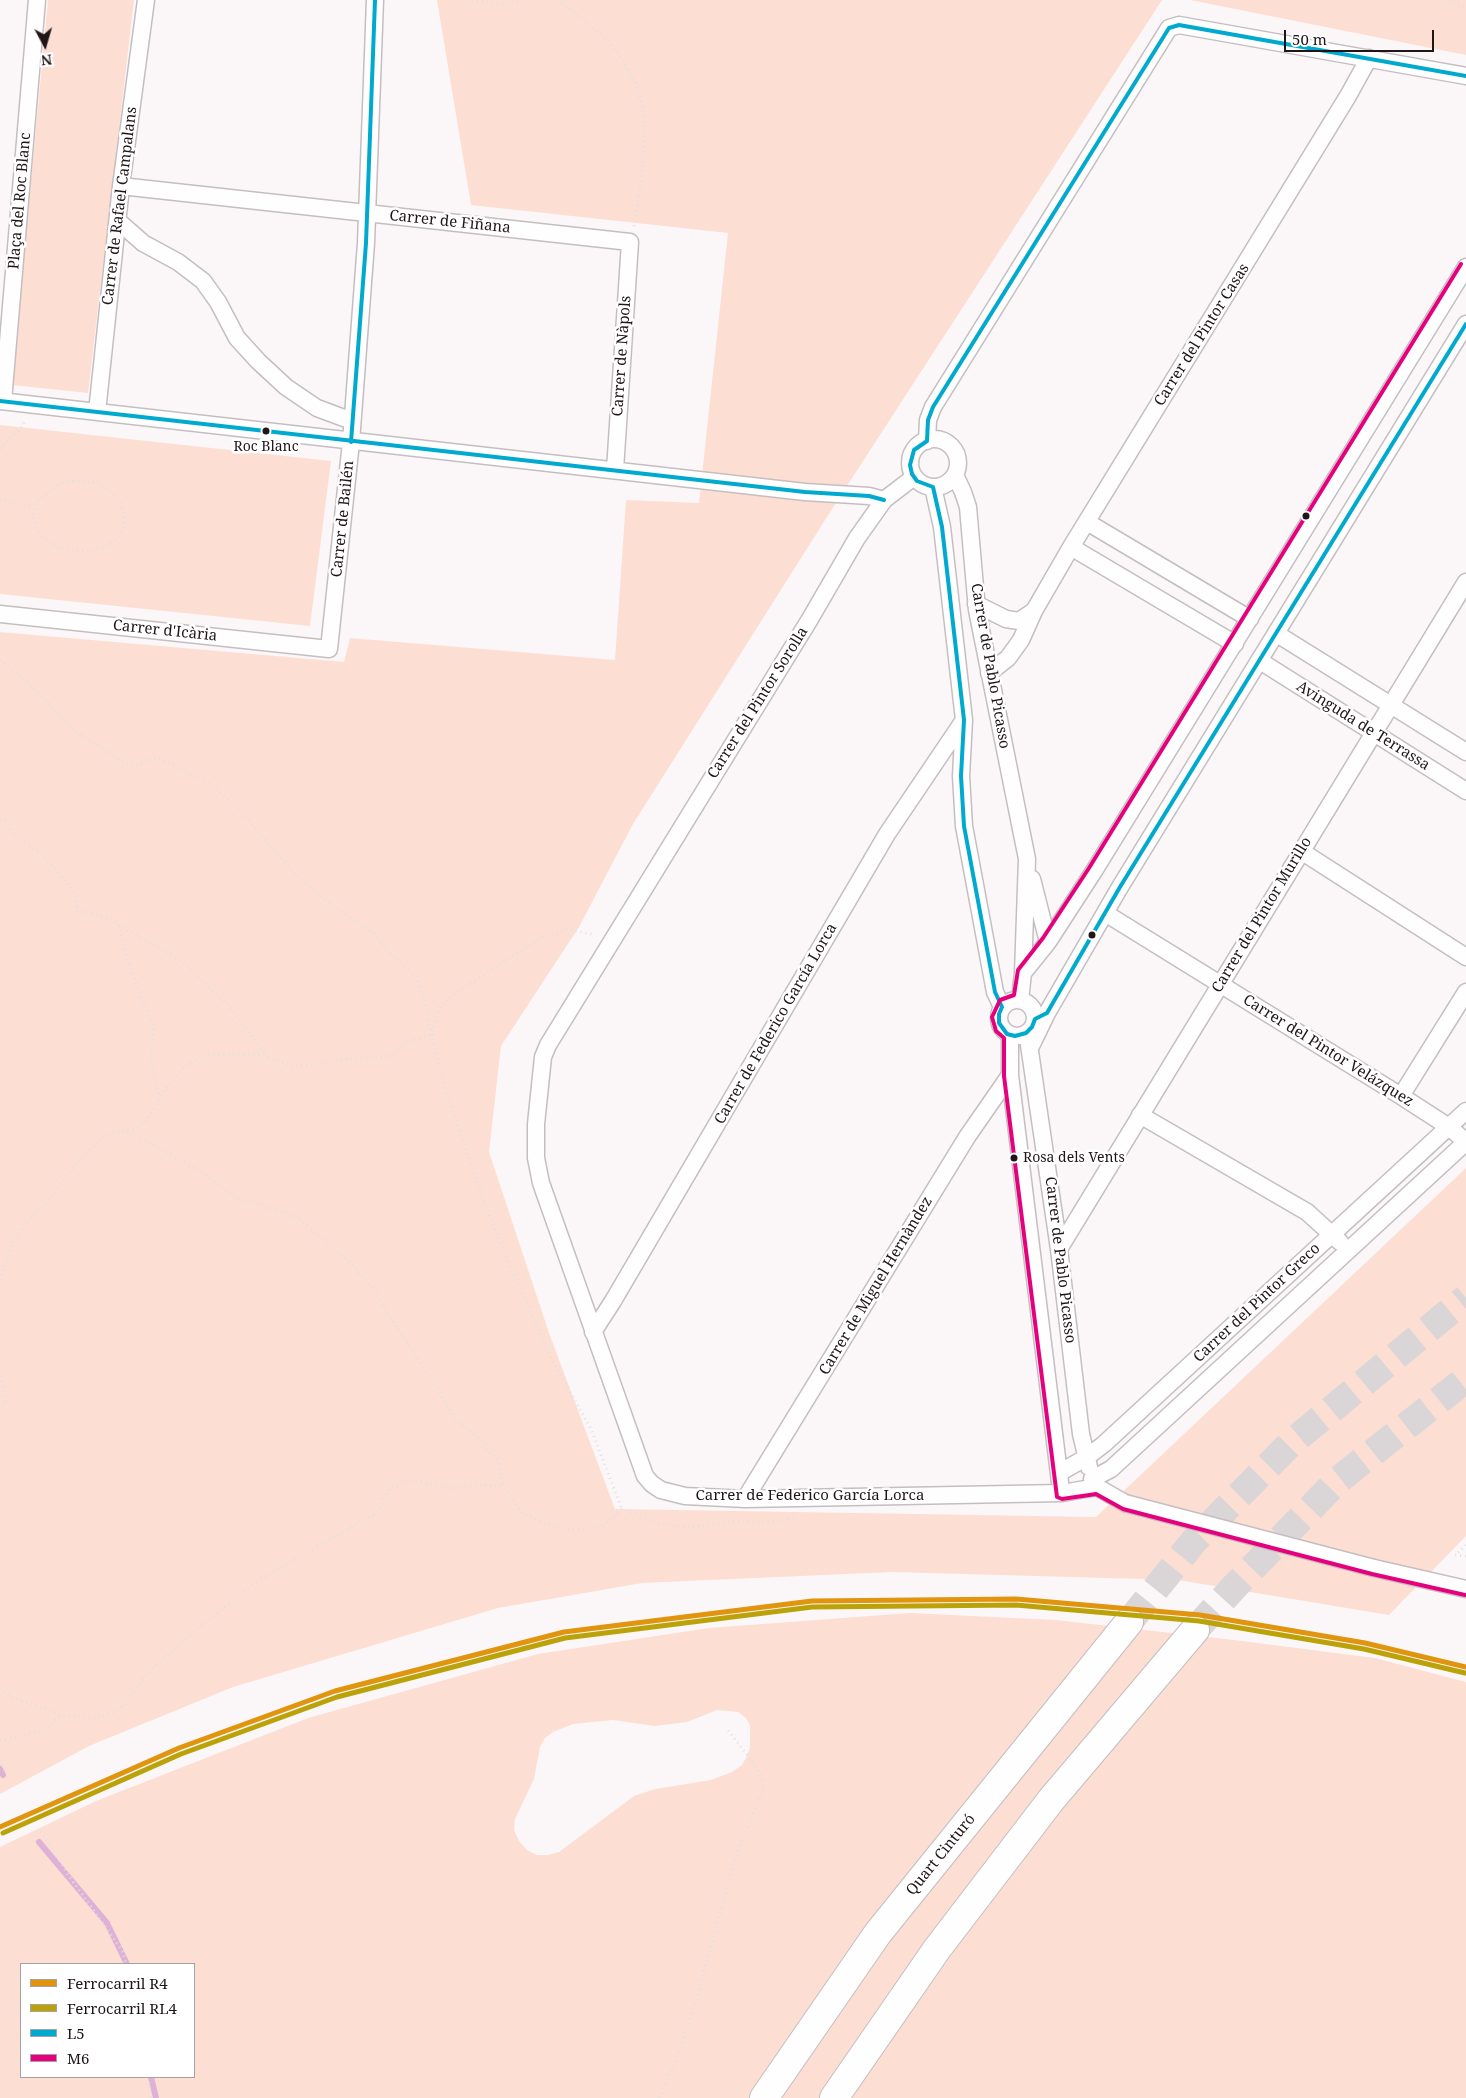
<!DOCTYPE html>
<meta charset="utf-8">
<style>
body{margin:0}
#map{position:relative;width:1466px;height:2098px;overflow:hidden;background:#fbf7f8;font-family:"Noto Serif",serif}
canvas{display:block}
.legend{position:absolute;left:20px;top:1963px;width:175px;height:115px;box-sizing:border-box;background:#fff;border:1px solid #a6a2a3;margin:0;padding:6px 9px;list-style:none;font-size:15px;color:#201618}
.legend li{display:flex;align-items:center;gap:10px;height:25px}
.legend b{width:25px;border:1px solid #a6a2a3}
.north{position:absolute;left:20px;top:20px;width:50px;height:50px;-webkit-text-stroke:4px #fff;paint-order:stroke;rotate:174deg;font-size:14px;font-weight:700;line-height:20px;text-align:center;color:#201618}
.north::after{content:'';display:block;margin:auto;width:18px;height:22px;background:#201618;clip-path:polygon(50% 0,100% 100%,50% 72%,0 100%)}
.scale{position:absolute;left:1284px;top:30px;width:150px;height:22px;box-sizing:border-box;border:2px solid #201618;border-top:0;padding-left:6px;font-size:15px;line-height:18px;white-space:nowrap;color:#201618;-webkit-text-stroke:4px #fff;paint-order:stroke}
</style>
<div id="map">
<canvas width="1466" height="2098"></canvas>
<ul class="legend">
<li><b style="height:6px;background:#e1950e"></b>Ferrocarril R4</li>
<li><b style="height:6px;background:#bca209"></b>Ferrocarril RL4</li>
<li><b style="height:6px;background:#00a9ce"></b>L5</li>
<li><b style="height:6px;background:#e5007d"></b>M6</li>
</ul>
<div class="north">N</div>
<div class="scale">50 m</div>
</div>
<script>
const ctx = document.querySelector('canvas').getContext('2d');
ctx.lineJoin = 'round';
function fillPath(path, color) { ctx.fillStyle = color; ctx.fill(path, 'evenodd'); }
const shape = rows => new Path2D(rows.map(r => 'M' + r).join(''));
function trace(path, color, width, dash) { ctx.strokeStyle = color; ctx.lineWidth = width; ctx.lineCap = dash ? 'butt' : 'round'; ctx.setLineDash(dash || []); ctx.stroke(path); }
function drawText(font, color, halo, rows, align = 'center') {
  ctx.font = font + ' "Noto Serif",serif'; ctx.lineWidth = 5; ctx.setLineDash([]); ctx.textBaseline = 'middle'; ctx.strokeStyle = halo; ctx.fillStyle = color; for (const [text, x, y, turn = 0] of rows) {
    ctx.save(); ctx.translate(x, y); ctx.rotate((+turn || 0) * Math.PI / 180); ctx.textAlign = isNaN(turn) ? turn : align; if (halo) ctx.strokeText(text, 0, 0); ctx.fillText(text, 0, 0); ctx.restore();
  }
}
fillPath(shape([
 [48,0,134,0,88,393,12,385],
 [437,0,1162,0,832,509,633,824,579,927,501,1046,489,1152,549,1333,615,1509,1096,1517,1466,1168,1466,1536,1389,1615,1178,1580,892,1572,642,1583,498,1608,233,1687,89,1746,0,1794,0,632,344,662,350,638,615,660,626,500,699,503,728,233,471,205],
 [1190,0,1466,0,1466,55],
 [0,425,331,461,310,626,0,594],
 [910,1613,1056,1620,1234,1640,1375,1658,1466,1682,1466,2098,0,2098,0,1847,96,1801,308,1718,538,1654,709,1628],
 [717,1710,738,1712,746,1718,750,1726,750,1747,747,1756,742,1765,732,1772,711,1780,655,1789,634,1796,559,1852,548,1855,537,1855,527,1850,519,1841,514,1830,515,1819,534,1779,540,1747,545,1738,553,1732,573,1724,613,1720,655,1726,687,1722],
 [21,1964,194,1964,194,2077,21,2077]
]), '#fdded3');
trace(shape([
 [0,1769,3,1775],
 [39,1842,107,1923,127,1964],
 [151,2077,156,2098]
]), '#deb2d6', 6);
trace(shape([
 [1129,1622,1194,1541,1291,1443,1466,1298],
 [1195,1630,1236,1585,1337,1481,1466,1379]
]), '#dad5d6', 28, [28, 14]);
const street = shape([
 [121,186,630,242,615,470],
 [118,221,143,243,178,262,203,281,218,302,237,338,258,361,286,387,317,408,352,421],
 [0,401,805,492,869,496,884,500],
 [3,401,37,0],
 [97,412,121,186,146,0],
 '910 463a24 24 0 1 1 48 0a24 24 0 1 1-48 0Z',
 [927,441,928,420,933,407,1169,28,1179,25,1466,76],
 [955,475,963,492,968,507,977,610,1027,859,1023,973,1020,1000],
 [914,477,884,500,857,538,810,619,548,1045,543,1057,536,1124,536,1158,541,1183,645,1476,652,1484,661,1490,685,1496,745,1499,1062,1493,1097,1487,1125,1503],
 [933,487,942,527,964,720,961,776,964,826,995,992,1002,1007],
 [1087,522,1250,619],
 [1071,547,1235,644],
 [976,604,1006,619,1019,621,1034,611],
 [0,614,329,649,351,442,366,243,375,0],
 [1277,634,1466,752],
 [1260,661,1466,791],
 [989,673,1008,658,1021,640,1034,611,1071,547,1348,96,1369,58],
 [1301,851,1466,957],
 [1032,879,1048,942],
 [1023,973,1048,942,1094,871,1466,267],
 '999 1018a18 18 0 1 1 36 0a18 18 0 1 1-36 0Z',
 [1010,1035,1010,1075,1060,1482],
 [1028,1038,1059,1249,1081,1434,1089,1467],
 [1030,1048,1047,1013,1120,887,1466,324],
 [1401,1096,1466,992],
 [1140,1115,1307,1212,1340,1242],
 [1059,1249,1466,582],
 [593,1332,613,1301,887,834,964,720],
 [1059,1473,1087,1457,1104,1444,1466,1111],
 [1092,1479,1111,1469,1466,1142,1449,1127,1401,1096,1105,913],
 [745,1499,967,1137,1010,1075],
 [1374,1568,1466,1589]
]);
const highway = shape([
 [764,2098,878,1933,1129,1622],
 [834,2098,937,1949,1051,1800,1195,1630]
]);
trace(street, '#c5bec0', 19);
trace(highway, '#c5bec0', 30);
trace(shape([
 [467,0,508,4,521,0],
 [557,0,604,36,623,60,636,84,643,108,645,136,643,166,634,227],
 [1444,0,1466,7],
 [0,449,22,427,24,422],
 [73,481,98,483,110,491,120,502,124,513,123,529,116,539,103,548,84,551,59,548,41,536,36,525,32,514,37,501,61,483,73,481],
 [0,499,33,508],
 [0,660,34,688,72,729,126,764,136,766,147,760,157,757,210,784,239,809,295,874,335,908,375,934,389,952,416,977,425,1004,444,1087,487,1209,507,1259,551,1358,591,1429,622,1509],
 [0,819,5,821,18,839,41,853,59,874,76,894,77,911,94,914,110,919,181,961,227,1004,268,1057],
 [119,925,127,957,144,1005,154,1027,151,1053,153,1076,160,1098],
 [127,1131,202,1172,235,1197,297,1217,347,1260,375,1290,388,1314,434,1383,455,1419,485,1442,488,1451,498,1460,503,1486],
 [0,1280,13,1243,24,1224,43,1207,77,1163,104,1136,115,1132,134,1129,147,1120,167,1087,185,1066,207,1054,255,1054,268,1057,294,1067,346,1059,392,1056,405,1043,431,1034,440,1006,457,992,539,939,567,929,595,935],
 [0,1371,6,1403,0,1406],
 [1466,1545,1455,1555,1466,1556],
 [0,1688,14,1698,60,1715,96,1719,113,1712,125,1704,147,1674,183,1641,254,1583,379,1511,382,1501,390,1488,406,1482,416,1481,452,1488,482,1485,503,1486,521,1512,539,1521,573,1531,603,1526,622,1509,659,1523,687,1527,743,1521,773,1522,793,1518],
 [0,1740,19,1737,43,1729,52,1724,60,1715],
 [0,1760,5,1770],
 [41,1831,69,1876,123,1952,126,1964],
 [148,2077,151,2098],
 [659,2098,674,2064,695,2005,735,1858,763,1790,762,1779,755,1765,727,1729]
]), '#e2e0e0', 3, [1, 4]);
trace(street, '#fefefe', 16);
trace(highway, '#fefefe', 28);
const streetBridge = shape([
 [1125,1503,1374,1568]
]);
trace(streetBridge, '#c5bec0', 19, []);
trace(streetBridge, '#fefefe', 16);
trace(shape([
 [1466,76,1179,25,1169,28,933,407,928,420,927,441,914,450,910,465,912,474,917,481,933,487,942,527,964,720,961,776,964,826,995,992,1002,1007,999,1014,999,1023,1007,1034,1015,1036,1026,1033,1032,1027,1035,1019,1047,1013,1120,887,1466,324],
 [0,401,805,492,869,496,884,500],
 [351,442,366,243,375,0]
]), '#00a9ce', 4);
trace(shape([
 [1461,264,1089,868,1043,938,1018,970,1014,995,1000,1000,992,1017,996,1031,1004,1038,1004,1076,1057,1497,1062,1499,1096,1494,1123,1509,1372,1574,1465,1595]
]), '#e5007d', 4);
trace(shape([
 [0,1827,179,1748,335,1691,564,1632,812,1601,1016,1599,1200,1615,1365,1643,1466,1667]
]), '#e1950e', 5);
trace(shape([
 [3,1833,181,1754,337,1697,565,1638,812,1607,1016,1605,1199,1621,1364,1649,1465,1673]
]), '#bca209', 5);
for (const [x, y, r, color] of [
 [266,431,4.5,"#201618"],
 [1306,516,4.5,"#201618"],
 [1092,935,4.5,"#201618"],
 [1014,1158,4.5,"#201618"]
]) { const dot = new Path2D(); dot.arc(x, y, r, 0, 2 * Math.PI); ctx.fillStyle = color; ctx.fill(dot); trace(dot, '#fff', 2); }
drawText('14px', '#201618', '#fff', [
 ["Roc Blanc",266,447],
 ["Rosa dels Vents",1023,1158,"left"]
]);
drawText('15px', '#201618', '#fff', [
 ["Plaça del Roc Blanc",20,201,-85],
 ["Carrer de Rafael Campalans",120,206,-83],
 ["Carrer de Fiñana",450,222,6],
 ["Carrer del Pintor Casas",1202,335,-58],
 ["Carrer de Nàpols",622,356,-86],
 ["Carrer de Bailén",343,519,-84],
 ["Carrer d'Icària",165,631,6],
 ["Carrer de Pablo Picasso",990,666,80],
 ["Carrer del Pintor Sorolla",758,703,-58],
 ["Avinguda de Terrassa",1363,726,32],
 ["Carrer del Pintor Murillo",1262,915,-59],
 ["Carrer de Federico García Lorca",776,1024,-60],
 ["Carrer del Pintor Velázquez",1328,1051,32],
 ["Carrer de Pablo Picasso",1060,1260,83],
 ["Carrer de Miguel Hernàndez",876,1286,-59],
 ["Carrer del Pintor Greco",1257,1303,-43],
 ["Carrer de Federico García Lorca",810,1496],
 ["Quart Cinturó",941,1855,-51]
]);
</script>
